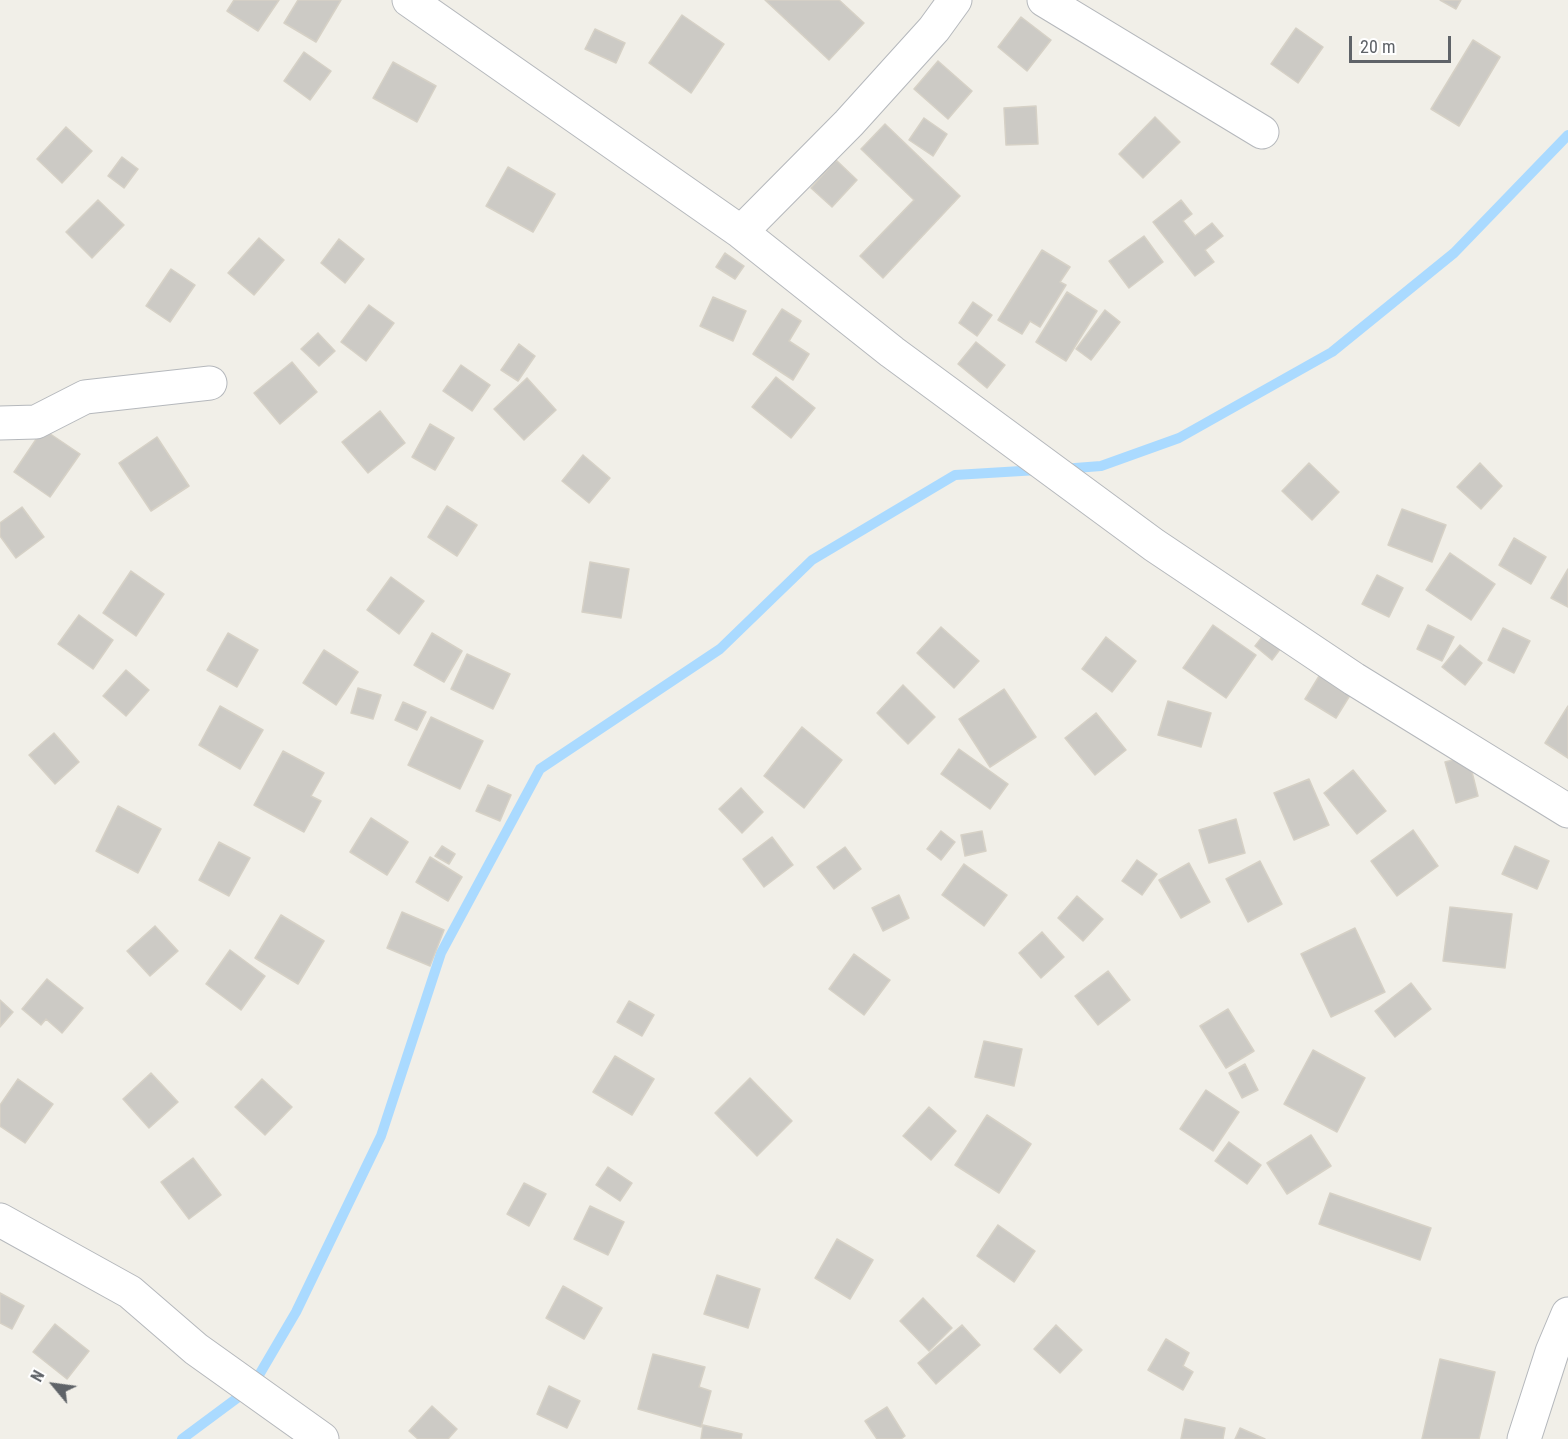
<!DOCTYPE html>
<style>
body{margin:0}
#map{position:relative;width:1568px;height:1439px;overflow:hidden;background:#f1efe8;font-family:"Roboto Condensed",sans-serif}
canvas{display:block}
.north{position:absolute;left:24px;top:1355px;width:60px;height:60px;-webkit-text-stroke:4px #fff;paint-order:stroke;rotate:299deg;font-size:16px;font-weight:700;line-height:24px;text-align:center;color:#5f6368}
.north::after{content:'';display:block;margin:auto;width:21px;height:27px;background:#5f6368;clip-path:polygon(50% 0,100% 100%,50% 72%,0 100%)}
.scale{position:absolute;left:1349px;top:36px;width:102px;height:27px;box-sizing:border-box;border:3px solid #5f6368;border-top:0;padding-left:8px;font-size:18px;line-height:21px;white-space:nowrap;color:#5f6368;-webkit-text-stroke:4px #fff;paint-order:stroke}
</style>
<div id="map">
<canvas width="1568" height="1439"></canvas>
<div class="north">N</div>
<div class="scale">20 m</div>
</div>
<script>
const ctx = document.querySelector('canvas').getContext('2d');
ctx.lineJoin = 'round';
const shape = rows => new Path2D(rows.map(r => 'M' + r).join(''));
function trace(path, color, width, dash) { ctx.strokeStyle = color; ctx.lineWidth = width; ctx.lineCap = dash ? 'butt' : 'round'; ctx.setLineDash(dash || []); ctx.stroke(path); }
function fillPath(path, color) { ctx.fillStyle = color; ctx.fill(path, 'evenodd'); }
trace(shape([
 [1062,469,1101,466,1179,438,1332,352,1454,253,1568,135],
 [182,1439,252,1387,296,1312,381,1136,441,953,540,769,720,649,812,560,955,475,1038,470]
]), '#aadaff', 10);
const building = shape([
 [234,0,279,0,258,31,227,11,234,0],
 [298,0,341,0,316,42,284,23,298,0],
 [765,0,839,0,864,23,829,60,765,0],
 [1440,0,1461,0,1456,9,1440,0],
 [682,15,724,44,691,93,649,63,682,15],
 [1021,17,1051,40,1027,71,998,47,1021,17],
 [1296,28,1323,47,1298,83,1271,64,1296,28],
 [595,29,625,43,616,63,585,49,595,29],
 [1473,40,1500,57,1459,126,1431,109,1473,40],
 [304,52,331,71,310,100,284,81,304,52],
 [938,61,972,91,948,119,914,89,938,61],
 [393,62,436,86,417,122,373,98,393,62],
 [1036,106,1038,144,1006,145,1004,108,1036,106],
 [1155,117,1180,142,1143,178,1119,154,1155,117],
 [924,118,947,134,933,156,909,140,924,118],
 [885,124,960,196,883,278,860,256,914,200,861,149,885,124],
 [66,127,92,151,62,183,37,159,66,127],
 [122,157,138,169,124,188,108,176,122,157],
 [836,160,857,180,832,207,811,188,836,160],
 [508,167,555,194,533,232,486,206,508,167],
 [98,200,124,225,92,258,66,232,98,200],
 [1181,200,1192,214,1183,221,1195,236,1212,223,1223,236,1205,250,1214,262,1195,276,1153,222,1181,200],
 [1144,236,1163,262,1129,288,1109,261,1144,236],
 [259,238,284,260,254,295,228,273,259,238],
 [339,239,364,259,345,283,321,263,339,239],
 [1042,250,1070,267,1060,282,1066,285,1040,327,1030,321,1022,334,998,320,1042,250],
 [725,253,744,266,735,279,716,267,725,253],
 [171,269,195,285,170,322,146,306,171,269],
 [1067,292,1097,311,1066,361,1036,342,1067,292],
 [713,297,746,311,733,341,700,326,713,297],
 [973,302,992,315,977,336,959,323,973,302],
 [369,305,394,323,366,361,341,342,369,305],
 [782,309,801,321,789,341,809,354,793,380,753,354,782,309],
 [1105,310,1120,322,1091,360,1076,349,1105,310],
 [318,333,335,351,319,366,301,349,318,333],
 [976,342,1005,365,987,388,958,364,976,342],
 [519,344,535,356,518,381,501,370,519,344],
 [292,362,317,392,280,424,254,393,292,362],
 [461,365,490,385,472,411,443,391,461,365],
 [776,377,815,408,791,438,752,407,776,377],
 [527,378,556,410,524,440,494,409,527,378],
 [380,411,405,443,368,473,342,442,380,411],
 [430,424,454,438,435,470,412,457,430,424],
 [43,429,80,454,50,497,14,472,43,429],
 [157,437,189,486,151,511,119,463,157,437],
 [583,455,610,478,589,503,562,481,583,455],
 [1309,463,1339,492,1312,520,1282,491,1309,463],
 [1480,463,1502,486,1481,509,1457,487,1480,463],
 [447,506,477,525,457,556,428,537,447,506],
 [22,507,44,537,16,558,0,536,0,523,22,507],
 [1402,509,1446,525,1432,562,1388,545,1402,509],
 [1514,538,1546,557,1531,584,1499,565,1514,538],
 [1450,553,1495,584,1471,620,1426,590,1450,553],
 [590,562,629,569,621,618,582,612,590,562],
 [1568,569,1568,607,1551,598,1568,569],
 [131,571,164,594,136,636,103,613,131,571],
 [1377,575,1403,588,1389,617,1362,604,1377,575],
 [391,577,424,601,399,634,367,610,391,577],
 [79,615,113,640,93,669,58,644,79,615],
 [1213,625,1256,655,1226,698,1183,668,1213,625],
 [1428,625,1454,637,1442,661,1417,649,1428,625],
 [941,627,979,661,954,688,917,653,941,627],
 [1270,627,1287,640,1272,660,1255,646,1270,627],
 [1503,628,1530,641,1514,673,1488,660,1503,628],
 [228,633,258,650,237,687,207,670,228,633],
 [432,633,462,651,444,682,414,665,432,633],
 [1106,637,1136,661,1112,692,1082,669,1106,637],
 [1460,645,1482,663,1465,685,1442,667,1460,645],
 [324,650,358,672,336,705,303,683,324,650],
 [467,654,510,674,493,709,451,689,467,654],
 [126,670,149,690,126,716,103,696,126,670],
 [1321,673,1352,692,1336,718,1305,699,1321,673],
 [903,685,935,717,908,744,877,713,903,685],
 [358,688,381,695,373,719,351,713,358,688],
 [1004,689,1036,737,990,767,959,719,1004,689],
 [1168,701,1211,713,1201,747,1158,735,1168,701],
 [403,702,426,712,417,730,395,720,403,702],
 [220,706,263,730,240,769,199,745,220,706],
 [1568,706,1568,758,1545,743,1568,706],
 [1096,713,1126,750,1095,775,1065,738,1096,713],
 [431,717,483,741,460,789,408,765,431,717],
 [802,727,842,760,804,808,764,776,802,727],
 [54,733,79,762,55,784,29,755,54,733],
 [959,749,1008,784,990,809,941,774,959,749],
 [283,751,324,773,311,796,321,801,304,832,254,805,283,751],
 [1468,756,1478,796,1456,803,1445,762,1468,756],
 [1353,770,1386,811,1357,834,1324,793,1353,770],
 [1309,779,1329,825,1294,840,1274,793,1309,779],
 [488,785,511,795,500,821,476,811,488,785],
 [741,788,763,812,742,833,719,809,741,788],
 [118,806,161,829,138,873,96,851,118,806],
 [371,818,408,842,387,875,350,852,371,818],
 [1236,819,1245,853,1209,863,1199,830,1236,819],
 [1413,830,1438,866,1397,896,1371,861,1413,830],
 [941,831,955,842,941,860,927,849,941,831],
 [982,831,986,851,965,856,961,835,982,831],
 [772,837,793,865,764,887,743,859,772,837],
 [219,842,250,858,229,896,199,880,219,842],
 [442,846,455,854,449,864,435,856,442,846],
 [1515,846,1549,861,1537,889,1502,874,1515,846],
 [845,847,861,869,834,889,817,867,845,847],
 [430,857,462,877,448,901,416,882,430,857],
 [1137,860,1157,874,1142,895,1122,881,1137,860],
 [1260,861,1282,904,1248,922,1226,879,1260,861],
 [1189,863,1210,902,1181,918,1159,880,1189,863],
 [964,864,1007,895,984,926,942,895,964,864],
 [899,895,909,918,883,931,872,908,899,895],
 [1077,896,1103,919,1083,941,1058,918,1077,896],
 [1450,907,1512,914,1505,968,1443,961,1450,907],
 [402,912,444,930,430,966,387,948,402,912],
 [281,915,324,941,298,984,255,958,281,915],
 [155,926,178,951,150,976,127,951,155,926],
 [1355,928,1385,992,1331,1017,1301,954,1355,928],
 [1042,932,1064,957,1041,978,1019,953,1042,932],
 [230,950,265,976,241,1010,206,984,230,950],
 [854,954,890,980,864,1015,829,989,854,954],
 [1108,971,1130,1000,1098,1025,1075,996,1108,971],
 [47,979,83,1008,62,1033,46,1019,41,1025,22,1009,47,979],
 [1411,983,1431,1009,1395,1037,1375,1011,1411,983],
 [0,1000,13,1012,0,1027,0,1000],
 [629,1001,654,1015,642,1036,617,1022,629,1001],
 [1228,1009,1254,1051,1226,1068,1200,1026,1228,1009],
 [984,1041,1022,1049,1014,1086,975,1077,984,1041],
 [1313,1050,1365,1078,1337,1132,1284,1104,1313,1050],
 [615,1056,654,1079,632,1115,593,1092,615,1056],
 [1245,1064,1258,1090,1242,1098,1229,1073,1245,1064],
 [151,1073,178,1102,149,1128,123,1099,151,1073],
 [750,1078,792,1121,757,1156,715,1113,750,1078],
 [18,1079,53,1104,25,1143,0,1126,0,1105,18,1079],
 [262,1079,292,1107,265,1135,235,1107,262,1079],
 [1206,1090,1239,1112,1213,1151,1180,1129,1206,1090],
 [929,1107,956,1131,931,1160,903,1136,929,1107],
 [987,1115,1031,1144,999,1193,955,1165,987,1115],
 [1311,1135,1331,1166,1287,1194,1267,1163,1311,1135],
 [1229,1142,1261,1165,1247,1184,1215,1161,1229,1142],
 [193,1158,221,1195,189,1219,161,1182,193,1158],
 [608,1167,632,1183,620,1201,596,1185,608,1167],
 [524,1183,546,1194,529,1226,507,1214,524,1183],
 [1330,1193,1431,1228,1420,1260,1319,1224,1330,1193],
 [590,1206,624,1222,608,1255,574,1239,590,1206],
 [998,1225,1035,1251,1014,1282,977,1256,998,1225],
 [837,1239,873,1260,850,1299,815,1278,837,1239],
 [717,1275,760,1289,748,1328,704,1314,717,1275],
 [563,1286,602,1308,584,1339,546,1318,563,1286],
 [0,1293,24,1306,12,1329,0,1323,0,1293],
 [923,1298,952,1328,929,1351,900,1321,923,1298],
 [55,1324,89,1351,67,1379,33,1352,55,1324],
 [962,1325,980,1345,936,1384,918,1363,962,1325],
 [1056,1325,1082,1350,1060,1373,1034,1349,1056,1325],
 [1166,1339,1189,1353,1183,1366,1193,1372,1183,1390,1148,1370,1166,1339],
 [653,1354,705,1367,699,1387,711,1391,701,1427,638,1409,653,1354],
 [1440,1359,1495,1372,1479,1439,1422,1439,1440,1359],
 [549,1386,580,1401,567,1428,537,1414,549,1386],
 [432,1406,457,1429,448,1439,418,1439,409,1431,432,1406],
 [887,1407,905,1436,901,1439,877,1439,865,1421,887,1407],
 [1185,1419,1225,1428,1223,1439,1181,1439,1185,1419],
 [703,1425,742,1434,741,1439,701,1439,703,1425],
 [1240,1428,1265,1439,1235,1439,1240,1428]
]);
fillPath(building, '#cccac5');
trace(building, '#d6d1c6', 1.5);
const minor = shape([
 [409,0,741,232,892,352,1154,545,1354,679,1568,811],
 [1044,0,1262,132],
 [741,232,849,123,934,29,955,0],
 [0,423,36,422,85,397,210,383],
 [0,1220,130,1292,196,1349,322,1439],
 [1524,1439,1552,1352,1568,1314]
]);
trace(minor, '#b5b8bc', 35);
trace(minor, '#fff', 33);
</script>
